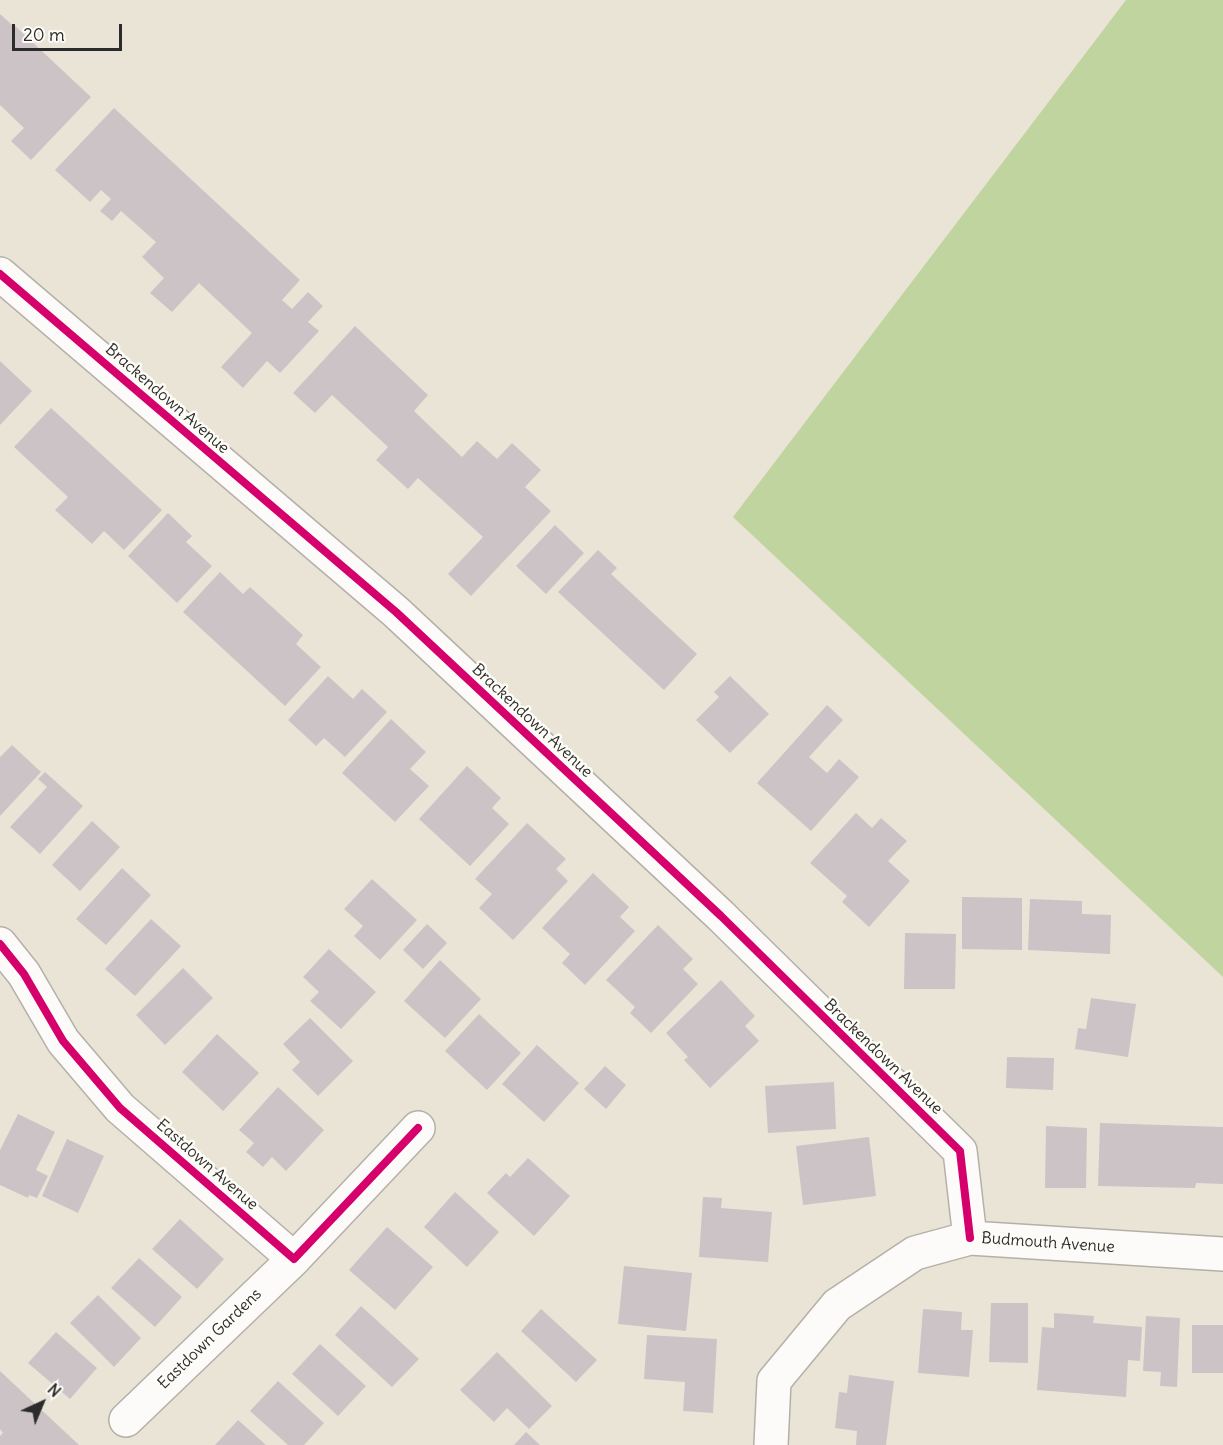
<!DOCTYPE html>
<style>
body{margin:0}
#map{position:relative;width:1223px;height:1445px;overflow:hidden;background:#eae4d6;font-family:Delius,sans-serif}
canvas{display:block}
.north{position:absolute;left:12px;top:1373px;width:60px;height:60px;-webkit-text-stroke:4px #fdfcf7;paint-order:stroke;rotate:44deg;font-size:16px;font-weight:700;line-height:24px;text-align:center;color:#2b2b2b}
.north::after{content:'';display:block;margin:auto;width:21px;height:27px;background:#2b2b2b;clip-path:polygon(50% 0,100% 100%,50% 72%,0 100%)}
.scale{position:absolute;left:12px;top:24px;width:110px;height:27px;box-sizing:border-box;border:3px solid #2b2b2b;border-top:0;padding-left:8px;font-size:18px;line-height:21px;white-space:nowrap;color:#2b2b2b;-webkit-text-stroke:4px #fdfcf7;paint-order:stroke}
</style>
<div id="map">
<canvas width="1223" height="1445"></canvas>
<div class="north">N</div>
<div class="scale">20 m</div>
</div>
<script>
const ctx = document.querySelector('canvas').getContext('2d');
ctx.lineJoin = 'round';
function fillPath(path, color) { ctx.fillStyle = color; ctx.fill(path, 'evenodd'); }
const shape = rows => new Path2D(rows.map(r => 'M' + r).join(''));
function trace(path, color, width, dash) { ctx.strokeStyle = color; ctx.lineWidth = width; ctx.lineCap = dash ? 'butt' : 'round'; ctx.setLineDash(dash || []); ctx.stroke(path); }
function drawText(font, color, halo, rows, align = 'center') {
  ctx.font = font + ' Delius,sans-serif'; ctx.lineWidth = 5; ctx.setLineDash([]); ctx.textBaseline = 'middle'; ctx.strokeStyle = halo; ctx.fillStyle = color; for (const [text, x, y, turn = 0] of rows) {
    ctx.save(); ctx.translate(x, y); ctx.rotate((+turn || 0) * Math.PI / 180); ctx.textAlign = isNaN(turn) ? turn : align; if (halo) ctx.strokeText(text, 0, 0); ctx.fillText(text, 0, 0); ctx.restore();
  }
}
fillPath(shape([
 [1126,0,1223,0,1223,977,733,517]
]), '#c0d49f');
fillPath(shape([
 [0,14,12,25,13,24,91,97,31,160,11,141,24,128,0,105],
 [114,108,300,280,282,300,292,309,308,292,323,306,308,322,319,331,280,373,267,361,243,388,221,367,252,333,199,283,172,312,150,293,164,278,142,257,156,242,121,211,112,221,100,211,111,199,101,190,90,202,55,170],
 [355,326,428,395,414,411,462,457,477,441,497,459,512,443,541,470,525,487,551,511,471,596,448,574,483,537,418,478,408,489,376,460,388,447,332,395,315,413,293,393],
 [0,361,32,391,0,425],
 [51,408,162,510,124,550,104,531,92,544,55,510,68,497,14,447],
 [168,513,192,536,186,542,212,566,177,603,128,556],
 [555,525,584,553,546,594,516,566],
 [598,550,617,568,611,574,697,654,664,690,558,592],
 [220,572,243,594,250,587,303,635,296,644,321,667,285,706,183,612],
 [328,676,353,699,362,689,387,712,345,757,324,738,316,746,288,720],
 [730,676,769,714,730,753,696,720,719,697,714,692],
 [827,705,843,720,809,757,827,773,839,759,859,777,811,831,757,783],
 [391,719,426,752,410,769,429,786,395,822,342,773],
 [12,745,41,772,0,816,0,757],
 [467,766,501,798,492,808,509,824,470,866,419,819],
 [45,772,83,806,40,854,10,827,47,787,38,779],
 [856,813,872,828,881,818,907,841,888,861,910,881,869,927,842,902,847,896,810,863],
 [92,821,120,847,80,891,52,865],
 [527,823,566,859,556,869,568,881,513,940,479,908,492,894,475,879],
 [122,868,151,895,106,945,76,919],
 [593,873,629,907,620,917,635,931,585,985,562,963,570,954,542,928],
 [372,879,417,920,380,960,354,936,363,926,344,909],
 [962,897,1022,898,1022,950,962,949],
 [1030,899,1082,901,1082,914,1111,915,1110,954,1028,950],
 [151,919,181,946,135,996,105,969],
 [427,924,447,943,423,969,403,950],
 [658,925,693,959,683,969,698,984,651,1033,630,1013,635,1007,606,980],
 [905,933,956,934,955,989,904,989],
 [329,949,376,992,341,1029,310,1001,319,992,303,977],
 [440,960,481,999,445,1038,404,1001],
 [183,968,213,998,165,1045,136,1015],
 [721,980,755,1016,745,1026,759,1041,710,1088,684,1060,688,1057,666,1033],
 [1091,998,1136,1004,1128,1057,1075,1049,1078,1028,1086,1029],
 [479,1014,521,1053,487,1090,445,1051],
 [310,1018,353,1061,318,1096,292,1070,300,1062,283,1044],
 [217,1034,259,1073,223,1111,182,1072],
 [537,1045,579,1083,544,1122,502,1084],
 [1007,1057,1054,1058,1053,1090,1006,1088],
 [605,1066,626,1085,606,1109,584,1089],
 [834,1082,836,1129,768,1133,765,1086],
 [278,1087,324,1130,286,1171,272,1157,263,1167,246,1152,254,1143,239,1130],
 [18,1114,55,1132,36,1170,48,1176,37,1198,29,1195,28,1198,0,1185,0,1150],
 [1100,1123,1223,1127,1223,1184,1196,1183,1195,1188,1098,1186],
 [1046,1126,1087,1128,1086,1188,1045,1188],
 [869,1137,876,1196,803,1205,796,1146],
 [67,1139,104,1156,78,1213,42,1196],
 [528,1158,570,1196,534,1236,487,1193,506,1173,510,1177],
 [455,1192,499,1232,467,1267,424,1227],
 [703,1197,722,1198,721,1208,772,1212,768,1262,699,1257],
 [180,1219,224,1259,197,1289,152,1249],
 [387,1227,433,1267,395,1310,349,1270],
 [139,1258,182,1297,155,1327,111,1288],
 [624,1266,692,1273,686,1331,618,1324],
 [98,1295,141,1338,114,1367,70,1323],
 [991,1303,1028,1303,1028,1363,989,1362],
 [361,1306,419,1359,392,1387,335,1335],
 [541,1309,597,1360,576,1382,521,1331],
 [923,1309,962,1312,961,1330,973,1330,969,1377,918,1373],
 [1054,1313,1094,1316,1093,1323,1142,1327,1140,1361,1128,1360,1126,1397,1037,1390,1042,1327,1054,1328],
 [1146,1316,1180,1318,1177,1387,1160,1386,1161,1372,1143,1371],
 [1192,1325,1223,1325,1223,1373,1192,1373],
 [56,1332,97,1368,70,1399,28,1363],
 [647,1335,717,1339,713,1413,683,1411,685,1382,644,1379],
 [320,1344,366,1386,338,1416,292,1374],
 [497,1352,552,1406,529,1429,507,1408,494,1422,460,1390],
 [0,1371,79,1445,0,1445,0,1436,3,1433,0,1429],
 [849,1375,894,1381,886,1445,856,1445,857,1431,835,1428,839,1392,847,1393],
 [278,1381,324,1423,304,1445,288,1445,250,1411],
 [238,1420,266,1445,215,1445],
 [526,1432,540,1445,514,1445]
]), '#cbc3c6');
const street = shape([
 [0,274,396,612,721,916,960,1151,970,1238],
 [0,944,24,974,63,1041,120,1108,294,1259,418,1128],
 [126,1420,294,1259],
 [771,1445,774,1381,837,1305,915,1253,970,1238,1223,1254]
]);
trace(street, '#b4b0a8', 36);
trace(street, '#fcfbf9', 33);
trace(shape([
 [0,274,396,612,721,916,960,1151,970,1238],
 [0,944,24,974,63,1041,120,1108,294,1259,418,1128]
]), '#d6006c', 8);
drawText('16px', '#2b2b2b', '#fdfcf7', [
 ["Brackendown Avenue",167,399,41],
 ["Brackendown Avenue",532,721,43],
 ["Brackendown Avenue",883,1057,44],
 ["Eastdown Avenue",207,1165,41],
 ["Budmouth Avenue",1048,1243,4],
 ["Eastdown Gardens",210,1339,-44]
]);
</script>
